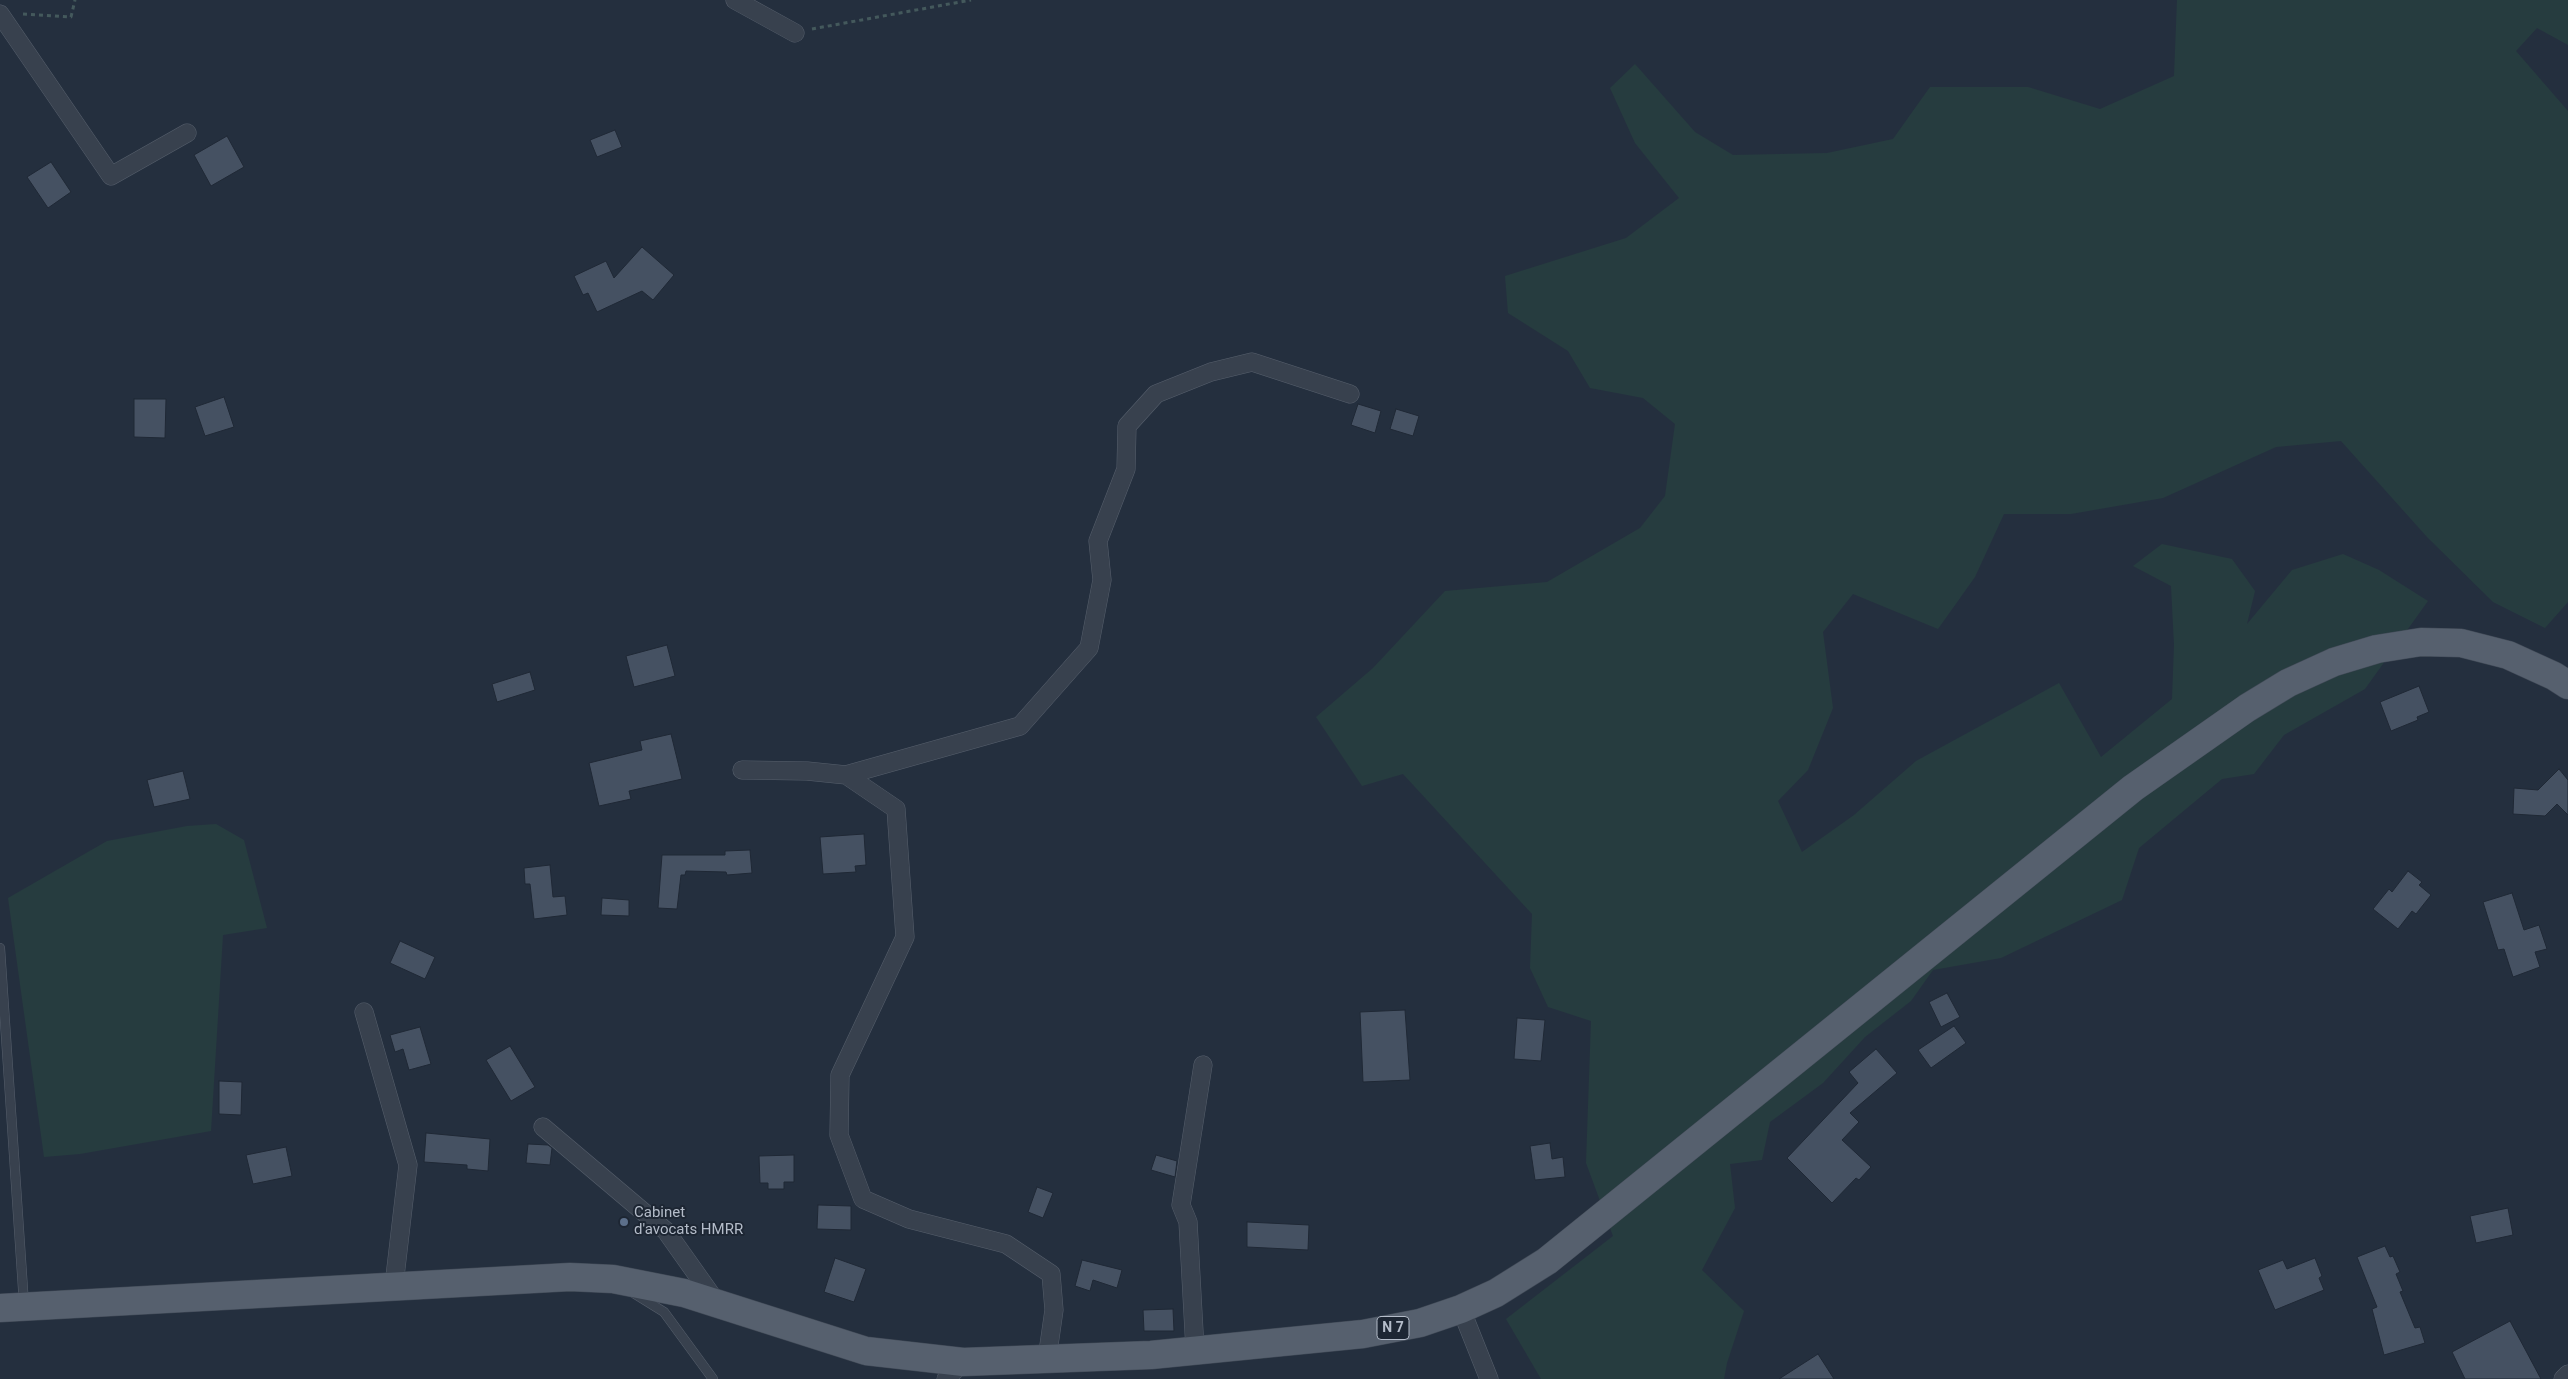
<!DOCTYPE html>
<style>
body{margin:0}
canvas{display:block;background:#242f3e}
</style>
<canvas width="2568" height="1379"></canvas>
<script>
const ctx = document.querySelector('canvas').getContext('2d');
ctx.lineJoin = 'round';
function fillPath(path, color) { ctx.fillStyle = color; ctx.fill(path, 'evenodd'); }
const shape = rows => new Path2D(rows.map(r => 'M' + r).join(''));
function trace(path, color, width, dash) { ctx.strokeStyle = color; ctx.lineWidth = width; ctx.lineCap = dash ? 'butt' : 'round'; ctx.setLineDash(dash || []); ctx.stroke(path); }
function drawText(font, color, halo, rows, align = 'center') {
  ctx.font = font + ' Roboto,sans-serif'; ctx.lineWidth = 4; ctx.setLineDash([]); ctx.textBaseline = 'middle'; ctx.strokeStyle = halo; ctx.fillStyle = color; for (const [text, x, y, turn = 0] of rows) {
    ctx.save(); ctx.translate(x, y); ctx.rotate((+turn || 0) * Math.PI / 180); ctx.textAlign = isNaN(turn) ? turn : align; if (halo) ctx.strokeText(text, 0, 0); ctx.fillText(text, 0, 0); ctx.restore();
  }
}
fillPath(shape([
 [2177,0,2568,0,2568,45,2537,28,2516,51,2568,111,2568,602,2545,628,2493,602,2427,537,2341,441,2276,447,2163,498,2071,514,2004,514,1975,577,1938,629,1853,594,1823,632,1833,708,1808,770,1778,801,1802,852,1854,815,1916,761,2059,683,2101,757,2172,699,2174,645,2171,586,2133,566,2162,544,2232,559,2255,591,2247,624,2292,570,2343,554,2379,570,2428,601,2365,689,2284,735,2254,774,2222,779,2139,848,2122,900,2001,958,1933,970,1911,1001,1865,1037,1823,1083,1770,1122,1762,1160,1730,1164,1735,1208,1702,1270,1744,1311,1727,1363,1724,1379,1541,1379,1506,1319,1613,1236,1586,1163,1591,1021,1548,1007,1530,968,1532,914,1403,774,1362,786,1316,717,1373,668,1445,591,1547,582,1640,528,1665,496,1675,424,1643,398,1590,388,1568,351,1508,313,1505,276,1626,238,1679,198,1635,143,1610,88,1635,64,1695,132,1733,155,1827,153,1893,139,1930,87,2028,87,2100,109,2174,76],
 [216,824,244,840,267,928,223,935,211,1131,80,1154,44,1157,8,898,107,841,187,826]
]), '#263c3f');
const building = shape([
 [615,130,622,147,597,157,590,140,615,130],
 [227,136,244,167,211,186,194,155,227,136],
 [51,162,71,192,48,208,27,177,51,162],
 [642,247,674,275,653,300,642,291,597,312,588,293,583,295,574,276,606,261,614,278,642,247],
 [224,397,234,427,205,436,195,407,224,397],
 [134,399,166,399,165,438,134,437,134,399],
 [1358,404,1381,411,1375,433,1351,425,1358,404],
 [1396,409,1419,416,1413,436,1390,429,1396,409],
 [667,645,675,676,634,687,626,656,667,645],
 [530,672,535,690,497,702,492,684,530,672],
 [2419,686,2429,712,2417,717,2418,720,2391,731,2380,702,2419,686],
 [671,734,682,779,629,791,631,799,599,806,589,763,642,750,640,741,671,734],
 [2559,769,2568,780,2568,815,2557,804,2545,816,2513,814,2514,788,2538,790,2559,769],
 [183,771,190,799,154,807,147,780,183,771],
 [864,834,866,865,855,866,856,872,823,874,820,837,864,834],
 [750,850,752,873,727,875,726,872,686,871,685,875,681,875,677,909,658,908,662,855,725,855,725,851,750,850],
 [550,865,553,897,565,896,567,915,534,919,530,884,525,884,524,868,550,865],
 [2408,871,2422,882,2419,885,2431,895,2416,914,2412,911,2398,929,2373,909,2389,889,2392,892,2408,871],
 [2512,893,2524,930,2539,925,2547,949,2535,952,2540,967,2513,977,2504,949,2498,950,2483,902,2512,893],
 [602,898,629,900,629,916,601,915,602,898],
 [400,941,435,957,425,979,390,963,400,941],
 [1947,993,1960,1017,1941,1027,1929,1002,1947,993],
 [1405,1010,1410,1080,1363,1082,1360,1012,1405,1010],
 [1517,1018,1545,1020,1541,1061,1514,1059,1517,1018],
 [1954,1026,1966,1043,1931,1068,1918,1050,1954,1026],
 [420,1027,431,1064,409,1070,403,1049,395,1052,390,1035,420,1027],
 [510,1046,535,1087,511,1101,486,1060,510,1046],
 [1876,1049,1897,1073,1850,1113,1859,1122,1842,1140,1871,1167,1859,1180,1856,1178,1832,1203,1787,1158,1858,1083,1849,1072,1876,1049],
 [219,1081,242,1082,241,1115,219,1114,219,1081],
 [426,1133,490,1139,488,1171,467,1169,467,1165,424,1162,426,1133],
 [1550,1143,1552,1159,1563,1157,1565,1177,1535,1180,1530,1146,1550,1143],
 [528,1144,548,1145,552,1148,550,1165,526,1163,528,1144],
 [286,1147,292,1176,253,1184,246,1155,286,1147],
 [794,1155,794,1182,784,1182,784,1189,768,1189,768,1183,760,1183,759,1156,794,1155],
 [1156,1155,1177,1161,1175,1177,1151,1170,1156,1155],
 [1037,1187,1053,1193,1043,1218,1028,1212,1037,1187],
 [818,1205,851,1206,851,1230,817,1229,818,1205],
 [2508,1208,2513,1235,2476,1243,2470,1216,2508,1208],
 [1247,1222,1309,1225,1308,1250,1247,1247,1247,1222],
 [2385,1246,2390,1257,2393,1256,2400,1272,2396,1274,2403,1291,2400,1292,2415,1328,2420,1327,2425,1343,2384,1355,2372,1309,2377,1307,2357,1257,2385,1246],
 [835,1258,866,1269,854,1302,824,1292,835,1258],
 [2315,1258,2322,1276,2319,1278,2324,1290,2275,1310,2258,1270,2283,1260,2287,1269,2315,1258],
 [1082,1260,1122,1270,1117,1288,1093,1280,1090,1291,1075,1286,1082,1260],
 [1173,1309,1174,1331,1144,1331,1143,1310,1173,1309],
 [2510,1321,2541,1379,2465,1379,2452,1352,2510,1321],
 [1818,1354,1834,1379,1779,1379,1818,1354]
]);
fillPath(building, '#455162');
trace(building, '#1f2835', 1);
const lane = shape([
 [0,948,24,1304],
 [635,1294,664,1312,713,1379]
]);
const street = shape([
 [735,0,795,33],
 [0,14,111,176,187,133],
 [742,770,807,771,846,775,896,809,905,937,840,1075,839,1135,863,1199,909,1219,1006,1244,1051,1274,1054,1310,1047,1359],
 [846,775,1020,726,1089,648,1102,580,1098,541,1126,469,1127,426,1156,394,1211,372,1252,362,1350,394],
 [364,1012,408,1165,394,1285],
 [543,1127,666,1231,717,1303],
 [1461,1309,1489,1379],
 [1195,1350,1188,1222,1181,1205,1203,1065],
 [946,1379,963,1362],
 [2563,1379,2568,1374]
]);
const primary = shape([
 [0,1308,570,1277,613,1279,684,1293,866,1351,963,1362,1151,1355,1363,1334,1420,1323,1461,1309,1496,1293,1547,1261,2133,788,2247,708,2288,683,2334,662,2377,649,2421,642,2461,643,2508,655,2554,676,2568,685]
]);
trace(lane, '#565f6c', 10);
trace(street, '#565f6c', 19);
trace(primary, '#414a57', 29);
trace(shape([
 [23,14,71,17,75,0],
 [812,29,971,0]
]), '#44595c', 3, [4, 4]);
trace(lane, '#38414e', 9);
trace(street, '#38414e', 18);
trace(primary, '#56606e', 28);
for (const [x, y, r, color] of [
 [624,1222,5,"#5c6f8a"]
]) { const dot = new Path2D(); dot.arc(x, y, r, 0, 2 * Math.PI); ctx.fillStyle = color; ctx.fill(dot); trace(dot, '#1d2633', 2); }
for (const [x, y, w] of [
 [1393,1328,32]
]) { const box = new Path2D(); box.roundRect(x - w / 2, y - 11.5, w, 23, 4); ctx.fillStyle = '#1d2633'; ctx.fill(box); trace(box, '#b4bcc9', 1); }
drawText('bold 14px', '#b4bcc9', null, [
 ["N 7",1393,1328]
]);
drawText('15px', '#b4bcc9', '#1d2633', [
 ["Cabinet",634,1213],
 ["d'avocats HMRR",634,1230]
], 'left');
</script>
